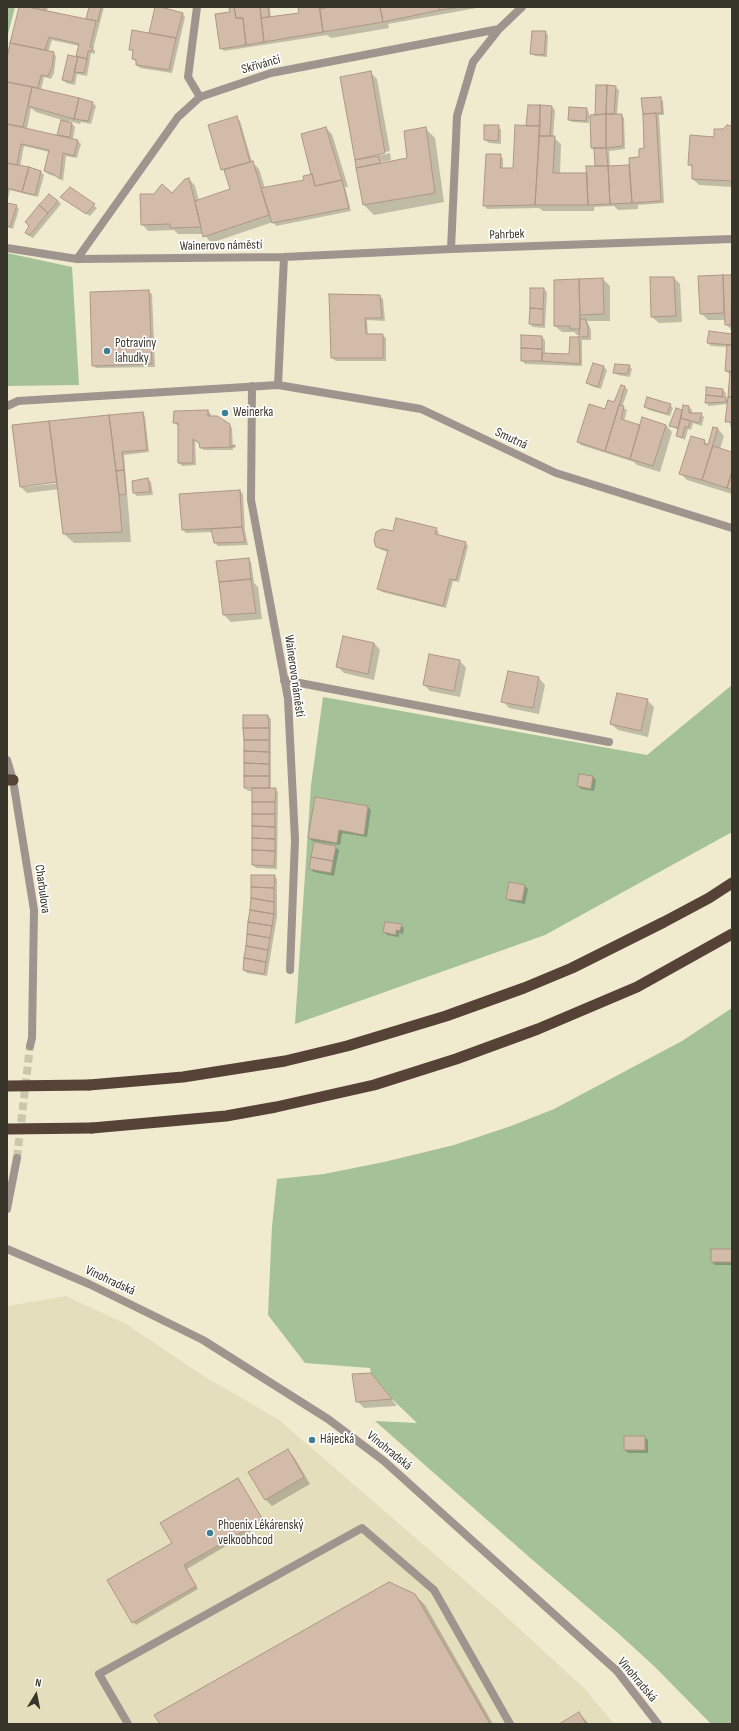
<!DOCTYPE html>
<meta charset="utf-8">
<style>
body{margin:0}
#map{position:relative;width:739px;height:1731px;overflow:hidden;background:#f0eacf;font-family:"Sofia Sans Condensed",sans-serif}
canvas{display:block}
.frame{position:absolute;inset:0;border:8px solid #38362b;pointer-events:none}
.north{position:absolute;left:16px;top:1675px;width:40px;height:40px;-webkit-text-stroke:3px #fff;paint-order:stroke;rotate:10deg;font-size:11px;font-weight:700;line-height:16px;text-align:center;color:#38362b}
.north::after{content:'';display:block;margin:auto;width:14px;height:18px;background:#38362b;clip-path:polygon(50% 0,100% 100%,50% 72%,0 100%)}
</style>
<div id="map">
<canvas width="739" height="1731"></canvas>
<div class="frame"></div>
<div class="north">N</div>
</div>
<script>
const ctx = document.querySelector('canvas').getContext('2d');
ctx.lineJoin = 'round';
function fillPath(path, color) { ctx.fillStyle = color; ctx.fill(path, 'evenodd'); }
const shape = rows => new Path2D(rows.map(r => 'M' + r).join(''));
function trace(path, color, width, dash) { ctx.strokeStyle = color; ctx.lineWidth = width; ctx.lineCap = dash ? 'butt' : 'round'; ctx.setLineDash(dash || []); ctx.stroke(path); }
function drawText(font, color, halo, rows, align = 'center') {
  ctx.font = font + ' "Sofia Sans Condensed",sans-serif'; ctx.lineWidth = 3.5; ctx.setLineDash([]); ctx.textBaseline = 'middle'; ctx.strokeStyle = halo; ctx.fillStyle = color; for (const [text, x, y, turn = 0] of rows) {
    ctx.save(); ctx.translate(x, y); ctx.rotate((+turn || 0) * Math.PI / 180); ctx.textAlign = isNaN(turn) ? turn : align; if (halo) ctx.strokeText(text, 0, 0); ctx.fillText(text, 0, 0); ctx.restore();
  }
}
fillPath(shape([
 [66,1296,126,1324,202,1375,279,1420,499,1610,585,1689,614,1724,7,1724,7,1306]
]), '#e4debc');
fillPath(shape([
 [7,7,15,7,7,38],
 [7,253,72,267,79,385,7,386],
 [732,685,732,832,545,935,295,1024,311,785,323,697,647,755],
 [732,1008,732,1724,711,1724,655,1667,619,1634,528,1556,375,1421,417,1423,392,1399,371,1373,370,1368,305,1363,268,1315,272,1226,277,1179,324,1174,384,1162,454,1145,511,1126,554,1109,682,1041]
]), '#a4c197');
fillPath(shape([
 [20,7,48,7,47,12,87,20,90,7,89,7,104,7,93,49,95,51,95,54,91,53,87,76,77,74,75,85,66,83,63,79,77,57,79,46,52,40,48,52,53,53,56,56,54,73,51,79,44,77,41,90,93,103,96,106,91,124,81,122,80,124,69,121,75,127,73,139,78,141,81,144,77,158,66,156,63,181,57,177,48,174,45,171,49,152,24,146,20,167,41,172,44,175,38,197,10,190,7,204,16,206,19,209,13,229,7,227,7,63],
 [31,108,36,112,62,120,58,136,27,129],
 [156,7,182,13,185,17,172,73,140,68,137,65,137,62,133,59,133,52,130,49,150,34],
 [235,7,270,7,271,18,300,13,299,7,322,7,322,9,330,7,482,7,388,24,389,28,331,38,327,35,224,51,221,48,231,13],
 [545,32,548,35,547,57,535,56,531,53],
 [370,72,377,79,390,151,359,158,359,160,390,153,391,160,381,162,382,164,408,158,425,128,435,138,444,202,374,215,364,205,356,159],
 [615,87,619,90,617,115,621,115,624,118,625,149,609,151,610,167,629,166,630,168,640,158,645,149,660,98,663,101,664,115,659,115,664,203,638,205,638,209,618,210,614,206,594,207,594,211,543,211,539,208,487,209,484,205,500,155,503,159,503,169,514,169,527,127,552,107,555,110,553,137,561,144,560,174,586,174,596,167,595,151,592,148,591,118,589,118,589,123,572,122,569,119,586,109,589,112,589,116,596,116],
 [237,118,240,121,252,162,259,169,265,188,305,181,313,174,326,128,332,134,348,187,345,187,351,211,276,226,273,222,211,243,204,234,178,234,174,230,148,231,142,224,189,179,195,186,199,201,231,190,226,172,222,169],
 [498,126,501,130,501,144,489,143,485,140],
 [732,127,732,187,699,185,693,179,693,168,689,164,723,130],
 [70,188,97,208,90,216,65,200],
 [58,201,61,204,33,238,29,236,26,233],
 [732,276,732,331,726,324,726,320,708,320,701,313,699,277],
 [674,278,680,284,682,322,659,323,652,317],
 [603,279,610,286,610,321,587,321,591,330,591,340,581,340,582,341,582,366,525,364,522,360,542,337,545,340,545,354,570,355,571,338,582,338,581,335,577,335,574,332,562,332,555,326,555,281],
 [544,289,547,292,545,328,533,327,530,324],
 [148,291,152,294,155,367,96,368,93,365],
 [380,296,383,299,385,321,367,320,368,335,382,335,386,338,386,361,336,361,332,358],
 [732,335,732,427,732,425,727,421,728,404,709,406,706,403,723,390,726,393,725,397,728,401,731,375,726,371,728,347,711,346,708,343],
 [594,365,604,367,607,370,601,389,591,386,588,382],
 [629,366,632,369,630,377,618,375,614,372],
 [625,387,628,390,622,407,627,410,624,421,641,427,666,425,672,432,660,472,637,465,634,462,581,445,578,442,606,410,615,403],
 [670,405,673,408,670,416,649,410,645,407],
 [689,407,692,410,692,414,701,414,704,417,702,426,693,423,691,430,688,429,685,440,677,435,679,430,670,426,677,409,683,411],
 [208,411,211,414,211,417,229,425,232,428,233,450,204,450,201,447,200,444,195,441,196,465,182,466,179,463,179,426,174,423],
 [142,413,145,416,149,452,124,455,131,542,74,543,64,534,59,489,27,493,21,487],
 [62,481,62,483,25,487,25,485],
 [714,428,718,429,724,436,720,449,732,453,732,494,687,480,680,473,704,441,709,445],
 [148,479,151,482,153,495,137,496,134,493],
 [240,491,243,494,245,531,248,545,218,546,215,543,213,532,186,533,183,530],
 [436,529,439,532,438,535,465,542,468,546,459,582,453,581,446,608,382,592,378,589,388,552,381,550,377,546],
 [248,559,251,562,254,582,253,582,258,587,262,619,231,622,224,615,217,562],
 [374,643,380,650,374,680,344,673,338,667],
 [430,655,460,661,466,668,460,697,430,691,424,685],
 [539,678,545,685,539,714,509,708,503,701],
 [647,700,654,707,648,737,618,730,611,724],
 [268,716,271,719,271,789,275,789,278,792,277,869,256,868,253,865,253,791,248,791,245,788],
 [247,787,257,789,247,789],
 [580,775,593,777,596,780,594,791,581,789,578,786],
 [316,798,368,807,371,810,367,837,342,833,340,845,313,841,309,838],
 [335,847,339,850,334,876,314,872,310,869],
 [274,876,277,879,277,917,267,976,247,973,244,970,252,898],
 [524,885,528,889,525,904,510,901,507,898],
 [401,925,404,928,403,934,399,933,399,937,387,935,384,932],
 [732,1250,732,1265,715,1265,712,1262],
 [370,1374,377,1381,397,1406,364,1408,357,1401],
 [645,1437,648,1440,648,1453,628,1453,625,1450],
 [288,1450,294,1457,310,1484,272,1506,265,1499],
 [238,1479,265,1523,187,1569,198,1589,136,1625,133,1622,173,1544],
 [415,1595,425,1605,493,1724,161,1724],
 [579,1713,589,1724,561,1724]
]), '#0003');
const building = shape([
 [19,7,28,7,96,21,90,47,93,47,92,51,88,51,87,59,76,56,79,44,49,37,45,50,10,43,19,7],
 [28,7,45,7,44,10,28,7],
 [89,7,101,7,98,21,86,19,89,7],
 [155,7,161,7,183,13,176,38,149,33,155,7],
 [234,7,236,18,243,18,246,45,220,49,215,14,230,12,229,8,234,7],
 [234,7,260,7,264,42,246,45,243,18,236,18,234,7],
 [260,7,268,7,269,17,261,18,260,7],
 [298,7,319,7,323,32,264,42,261,18,299,13,298,7],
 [329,7,380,7,383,22,323,32,320,9,329,7],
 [380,7,439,7,440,10,383,22,380,7],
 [439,7,462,7,440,10,439,7],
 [132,30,176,38,169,70,136,65,136,60,132,59,133,50,129,50,132,30],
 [532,31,546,31,544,55,530,54,532,31],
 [10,43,54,52,52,67,48,76,41,75,38,88,7,82,7,58,10,43],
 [68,55,78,57,72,82,62,80,68,55],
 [78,57,87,59,84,73,74,72,78,57],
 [371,71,385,153,355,160,340,77,371,71],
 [7,82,32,87,23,127,7,124,7,82],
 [596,85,607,85,606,114,595,115,596,85],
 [607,85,616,86,614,114,606,114,607,85],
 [32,87,79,98,74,119,28,106,32,87],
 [661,97,662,113,643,114,641,98,661,97],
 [79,98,93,102,88,121,74,119,79,98],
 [528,105,540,105,540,126,526,126,528,105],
 [540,105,552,106,550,136,539,136,540,105],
 [569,107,587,108,586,121,568,120,569,107],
 [656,113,661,201,632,203,629,158,639,157,639,149,644,148,643,114,656,113],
 [606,114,622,114,623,146,606,148,606,114],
 [606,114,606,148,591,148,590,115,606,114],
 [237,116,250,162,221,170,208,125,237,116],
 [61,120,72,123,70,137,57,135,61,120],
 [7,124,78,140,74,156,63,153,60,179,53,174,44,171,49,150,21,144,17,165,7,163,7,124],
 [484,125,499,125,498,141,484,140,484,125],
 [515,125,540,126,535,205,483,206,486,154,501,154,500,168,513,168,515,125],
 [727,125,732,126,732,181,692,179,692,165,688,165,690,135,714,137,714,129,723,129,727,125],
 [326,127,342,180,315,186,312,174,311,174,301,134,326,127],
 [426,127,435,193,363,205,356,168,407,158,404,131,426,127],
 [539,136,555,136,553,173,587,173,588,205,535,205,539,136],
 [594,148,606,148,608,166,595,166,594,148],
 [378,156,380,163,356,168,355,160,378,156],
 [253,161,269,215,203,237,195,201,230,189,224,170,253,161],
 [7,163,29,167,22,192,7,188,7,163],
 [629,165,632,203,610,204,608,166,629,165],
 [586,166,608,166,610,204,588,205,586,166],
 [29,167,41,171,35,195,22,192,29,167],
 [312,174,315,186,342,180,349,208,272,223,261,188,304,180,303,176,312,174],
 [189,178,201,227,170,228,170,224,141,225,140,194,154,194,162,184,172,193,185,179,189,178],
 [70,187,95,204,86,214,60,197,70,187],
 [49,194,58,201,48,213,39,205,49,194],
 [7,203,17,205,10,227,7,226,7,203],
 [39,205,48,213,30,235,25,233,29,226,25,222,39,205],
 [723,275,724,313,700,314,698,276,723,275],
 [723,275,732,275,731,325,725,325,723,275],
 [650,277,674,277,676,316,651,317,650,277],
 [603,278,604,314,580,315,579,279,603,278],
 [579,279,580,329,570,329,570,326,554,326,554,280,579,279],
 [530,288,544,288,543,309,530,308,530,288],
 [149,290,152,364,92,366,90,292,149,290],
 [329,294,380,295,382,318,365,318,366,334,383,334,383,358,331,358,329,294],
 [530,308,543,309,543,325,529,324,530,308],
 [580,319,585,319,588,326,588,337,579,337,580,319],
 [709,331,732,334,732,345,707,343,709,331],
 [521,335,542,336,542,349,521,348,521,335],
 [570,337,579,337,580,364,542,361,542,353,569,354,570,337],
 [727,345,732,345,732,372,725,371,727,345],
 [521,348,542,349,542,361,521,361,521,348],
 [593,363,604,366,598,387,586,383,593,363],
 [615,364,630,365,627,374,613,373,615,364],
 [730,371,732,372,732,397,728,397,730,371],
 [621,385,625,386,605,451,577,442,589,404,605,409,608,400,614,402,621,385],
 [706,387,723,389,722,397,706,395,706,387],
 [706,395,726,397,726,402,705,403,706,395],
 [647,397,671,404,667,414,644,407,647,397],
 [728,397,732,397,732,427,731,427,731,422,725,422,728,397],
 [619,405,624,406,621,419,640,425,630,459,605,451,619,405],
 [683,405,689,406,689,413,702,413,699,423,681,418,683,405],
 [676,408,682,410,678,428,669,426,676,408],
 [208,410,208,416,217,416,230,424,230,446,235,445,235,447,200,448,199,443,193,439,193,463,178,463,178,423,173,423,174,411,208,410],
 [143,412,147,450,122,452,124,470,116,471,109,415,143,412],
 [109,415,119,495,122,532,63,534,49,421,109,415],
 [642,417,666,425,653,466,630,459,642,417],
 [681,418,690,421,688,428,685,426,682,438,676,436,681,418],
 [49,421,57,482,20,487,12,425,49,421],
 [713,427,718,428,702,480,679,474,691,436,705,440,704,444,708,445,713,427],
 [713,446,732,452,732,471,727,488,702,480,713,446],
 [124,470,126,494,119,495,116,471,124,470],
 [732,471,732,490,727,488,732,471],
 [148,478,150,492,133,493,132,481,148,478],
 [240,490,242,527,182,530,179,494,240,490],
 [396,518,437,528,435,534,466,542,456,580,450,579,443,606,377,589,388,550,376,547,374,541,376,532,382,529,393,531,396,518],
 [242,527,245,542,214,543,211,529,242,527],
 [249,558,251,579,219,582,216,561,249,558],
 [251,579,256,613,223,615,219,582,251,579],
 [343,636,374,643,368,674,336,667,343,636],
 [429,654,460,660,454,691,423,685,429,654],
 [508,671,539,677,533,708,501,702,508,671],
 [617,693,648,699,641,731,610,724,617,693],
 [243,715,268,715,269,728,243,728,243,715],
 [243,728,269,728,269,740,244,740,243,728],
 [244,740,269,740,269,752,244,751,244,740],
 [244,751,269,752,269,764,244,763,244,751],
 [244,763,269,764,269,776,244,776,244,763],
 [579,774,593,776,591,789,577,786,579,774],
 [244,776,269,776,269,788,244,788,244,776],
 [252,788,276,788,275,802,252,802,252,788],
 [315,797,368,806,364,835,339,830,337,843,308,838,315,797],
 [252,802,275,802,275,814,252,814,252,802],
 [252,814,275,814,275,827,252,826,252,814],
 [252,826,275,827,275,839,252,838,252,826],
 [252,838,275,839,275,851,252,850,252,838],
 [314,842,336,846,333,861,311,857,314,842],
 [252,850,275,851,274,866,252,865,252,850],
 [311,857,333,861,331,873,309,869,311,857],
 [251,875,275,875,274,888,251,887,251,875],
 [509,882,525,885,522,901,506,899,509,882],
 [251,887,274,888,274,902,251,898,251,887],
 [251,898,274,902,274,914,250,910,251,898],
 [250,910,274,914,272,926,248,922,250,910],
 [248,922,272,926,270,938,247,934,248,922],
 [385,922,402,924,400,931,396,930,396,935,383,932,385,922],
 [247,934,270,938,268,950,246,946,247,934],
 [246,946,268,950,266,962,244,958,246,946],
 [244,958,266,962,264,974,243,970,244,958],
 [711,1249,732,1249,732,1262,711,1262,711,1249],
 [371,1373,392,1399,356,1402,352,1374,371,1373],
 [624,1436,645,1436,645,1450,624,1450,624,1436],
 [288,1449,304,1477,265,1500,248,1472,288,1449],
 [238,1478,263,1520,184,1565,196,1586,132,1623,107,1580,172,1543,160,1523,238,1478],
 [389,1582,415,1594,490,1724,160,1724,154,1715,389,1582],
 [579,1712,586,1724,559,1724,579,1712]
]);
fillPath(building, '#d3bbaa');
trace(building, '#ad9786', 1);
trace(shape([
 [17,1158,30,1046]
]), '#cbc6ae', 8, [8, 4]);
trace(shape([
 [197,7,188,77,200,97],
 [128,1724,99,1674,362,1528,434,1590,510,1724]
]), '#9f948e', 8);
trace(shape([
 [7,248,77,259,284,257,451,249,732,239],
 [451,249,457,116,473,62,499,29,522,7],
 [77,259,178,117,200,97,271,73,499,29],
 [278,385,284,257],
 [252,386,251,500,288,699,295,840,290,970],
 [7,406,18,401,278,385,421,409,556,473,732,528],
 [284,680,609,742],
 [7,1249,89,1284,203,1340,328,1419,384,1461,617,1671,658,1724]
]), '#9f948e', 8);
trace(shape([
 [7,760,13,780,34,910,32,1038,30,1046],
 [7,1209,17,1158]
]), '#9f948e', 8);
trace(shape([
 [7,780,13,780],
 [89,1085,183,1077,285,1061,347,1046,446,1016,524,988,572,968,664,922,709,898,732,883],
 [92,1128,226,1116,276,1107,374,1085,456,1059,538,1029,637,987,732,934]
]), '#564237', 11);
trace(shape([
 [7,1086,89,1085],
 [7,1129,92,1128]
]), '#564237', 11);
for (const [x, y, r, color] of [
 [107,351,4,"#3e7f92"],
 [225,413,4,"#3e7f92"],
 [312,1440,4,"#3e7f92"],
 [210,1533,4,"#3e7f92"]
]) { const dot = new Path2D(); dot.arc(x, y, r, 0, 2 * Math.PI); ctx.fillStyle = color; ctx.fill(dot); trace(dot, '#fff', 1.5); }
drawText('13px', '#38362b', '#fff', [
 ["Skřivánčí",261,65,-16],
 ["Pahrbek",507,235,-2],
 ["Wainerovo náměstí",221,246,-1],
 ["Smutná",511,439,25],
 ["Wainerovo náměstí",294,676,82],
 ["Charbulova",42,889,82],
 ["Vinohradská",110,1281,25],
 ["Vinohradská",389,1451,39],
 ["Vinohradská",637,1680,50]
]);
drawText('13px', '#38362b', '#fff', [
 ["Potraviny",115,344],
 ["lahudky",115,359],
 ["Weinerka",233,413],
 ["Hájecká",320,1440],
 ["Phoenix Lékárenský",218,1526],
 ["velkoobhcod",218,1541]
], 'left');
</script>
